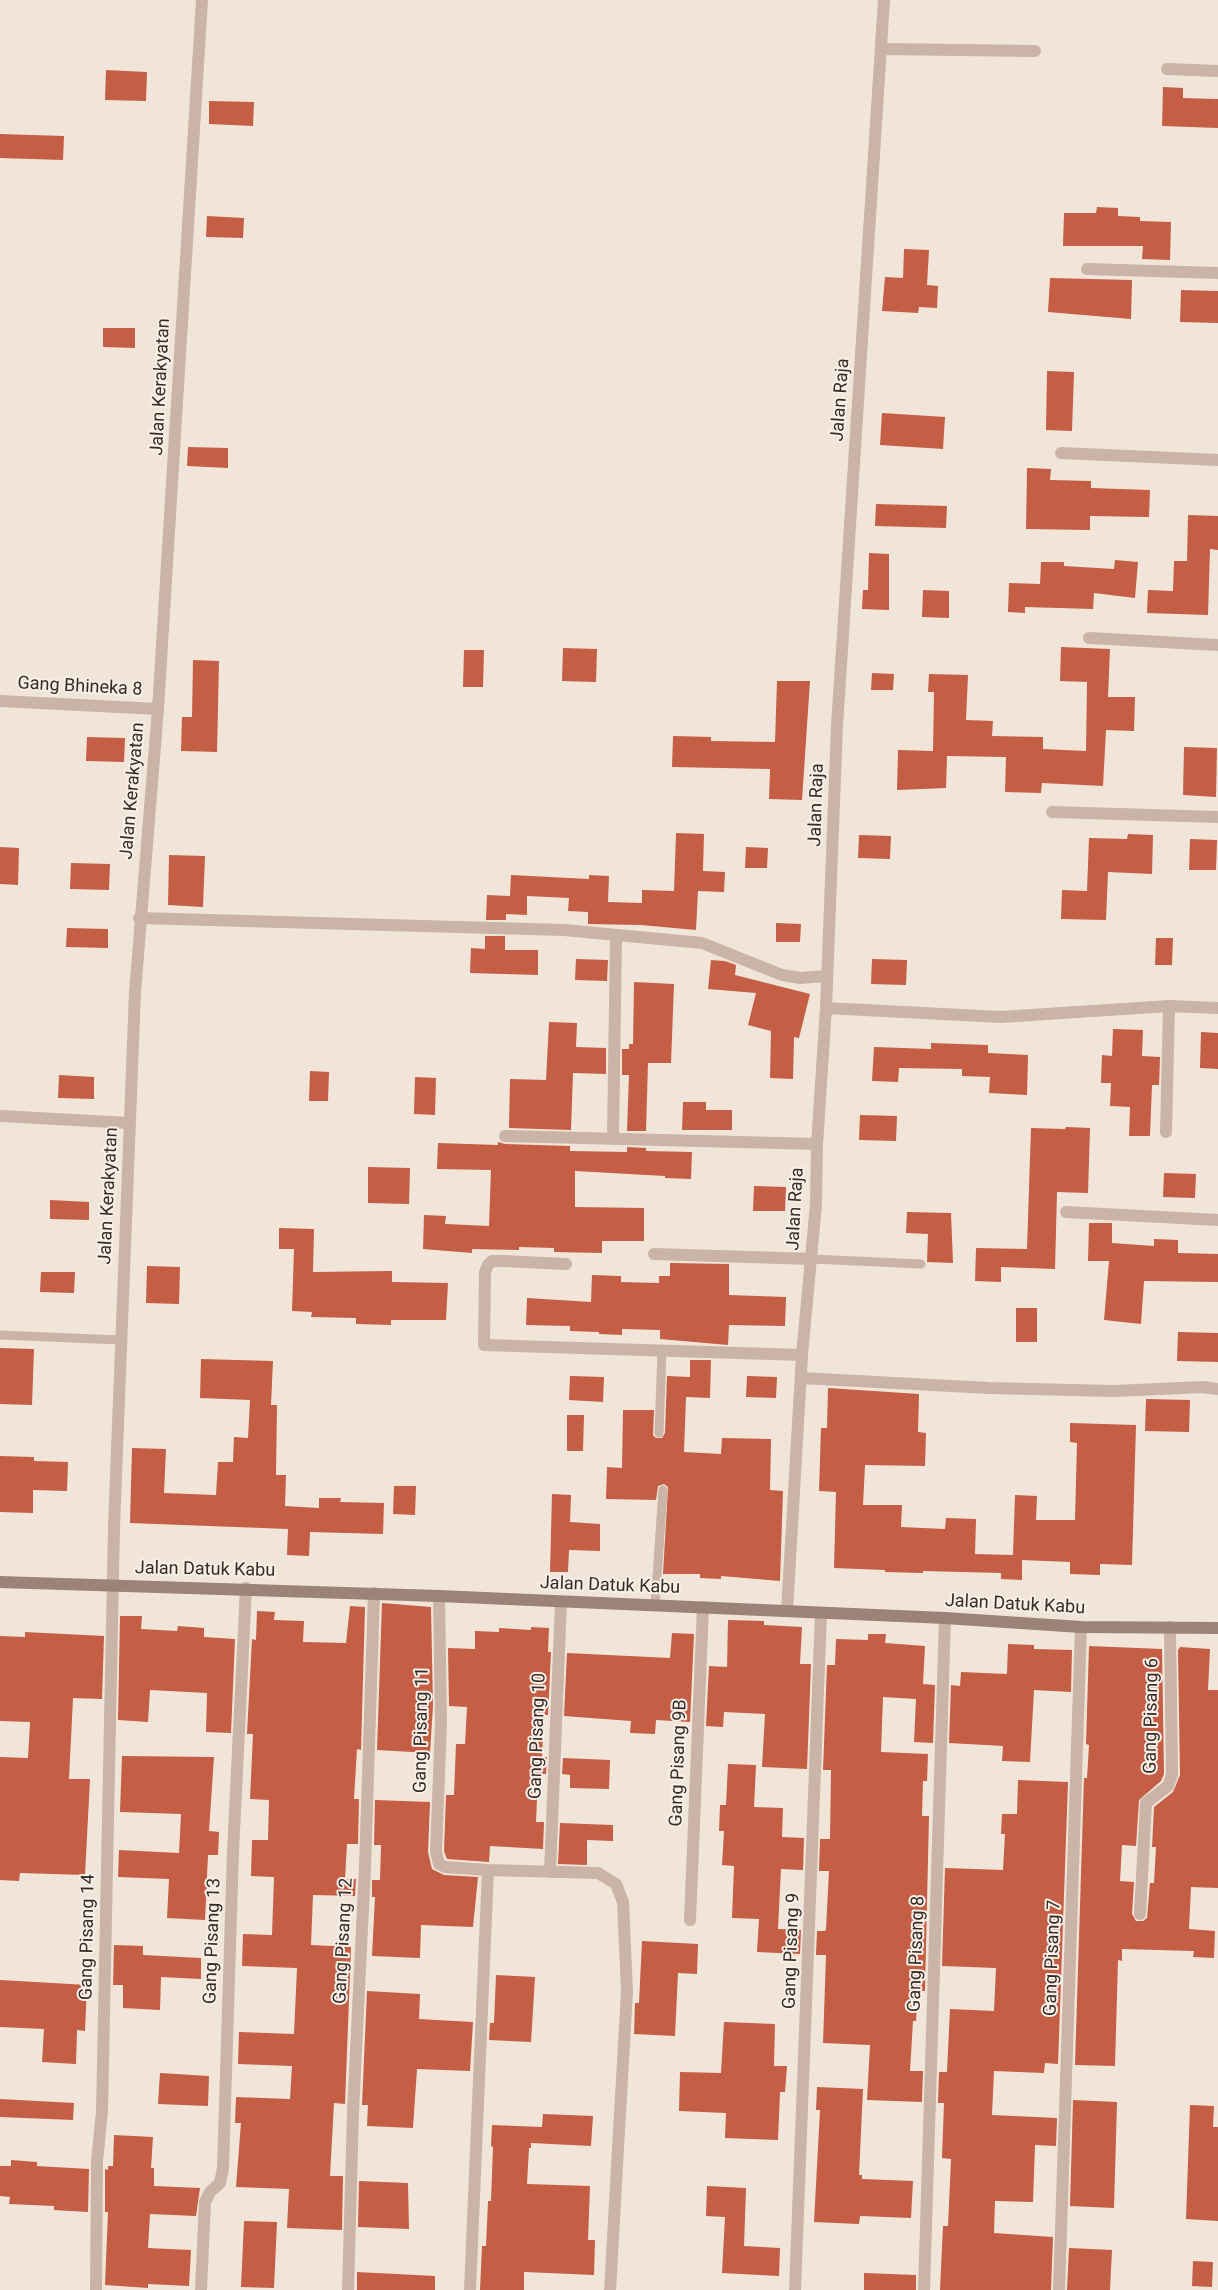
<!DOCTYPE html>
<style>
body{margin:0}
canvas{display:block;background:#f1e5da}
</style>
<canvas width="1218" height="2290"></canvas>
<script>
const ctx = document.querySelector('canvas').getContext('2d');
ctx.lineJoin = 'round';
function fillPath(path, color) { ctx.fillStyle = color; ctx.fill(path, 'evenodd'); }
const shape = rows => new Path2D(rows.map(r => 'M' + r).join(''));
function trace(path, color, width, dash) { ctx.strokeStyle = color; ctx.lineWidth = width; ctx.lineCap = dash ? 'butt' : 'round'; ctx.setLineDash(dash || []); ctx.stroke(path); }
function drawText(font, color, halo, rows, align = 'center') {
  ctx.font = font + ' Roboto,sans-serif'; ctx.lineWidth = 4; ctx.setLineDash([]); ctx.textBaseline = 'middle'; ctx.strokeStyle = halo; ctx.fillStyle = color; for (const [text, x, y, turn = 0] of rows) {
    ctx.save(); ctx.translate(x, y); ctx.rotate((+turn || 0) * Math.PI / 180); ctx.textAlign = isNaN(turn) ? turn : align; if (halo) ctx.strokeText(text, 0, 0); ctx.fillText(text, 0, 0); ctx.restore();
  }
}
fillPath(shape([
 [106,70,147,72,146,101,105,100],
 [1163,87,1183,88,1183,98,1218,99,1218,128,1162,126],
 [209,101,254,102,253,126,209,124],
 [0,134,64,136,63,160,0,158],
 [1097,207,1118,208,1118,216,1140,217,1140,221,1171,222,1170,260,1142,259,1143,246,1063,246,1064,213,1096,213],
 [207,216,244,218,243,238,206,237],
 [904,249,929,250,927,285,938,286,937,308,919,307,918,313,882,311,885,277,903,278],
 [1050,278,1132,280,1131,319,1048,312],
 [1181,290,1218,291,1218,323,1180,322],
 [103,328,135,328,135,348,103,347],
 [1047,371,1074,372,1072,431,1046,430],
 [882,413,945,417,943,449,880,445],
 [188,447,228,448,228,468,187,466],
 [1027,468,1051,469,1050,480,1091,481,1091,488,1150,490,1149,517,1090,516,1090,530,1026,529],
 [876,504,947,506,946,528,875,526],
 [1188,515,1218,516,1218,550,1210,549,1208,615,1147,613,1148,590,1173,591,1174,561,1187,561],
 [869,553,889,554,889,610,862,609,863,590,868,590],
 [1115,560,1138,562,1135,598,1094,593,1093,609,1025,607,1025,613,1008,612,1009,583,1040,584,1041,562,1064,562,1064,566,1114,569],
 [923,590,949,591,949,618,922,617],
 [1061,647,1110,649,1108,697,1135,697,1134,731,1106,730,1103,786,1042,783,1041,793,1005,792,1006,757,947,756,946,788,897,790,898,750,933,751,934,692,928,692,929,674,968,675,966,720,993,721,992,736,1043,737,1043,749,1086,751,1087,682,1060,681],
 [563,648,597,649,596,682,562,681],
 [464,650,484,650,483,687,463,687],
 [193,660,219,661,217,752,181,751,182,717,192,717],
 [872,673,894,674,893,690,871,690],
 [777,681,810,681,802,800,769,799,770,769,672,767,673,736,711,737,711,741,775,742],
 [87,737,125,738,124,762,86,761],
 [1184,747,1217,748,1216,797,1183,795],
 [676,833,704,834,703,871,725,872,724,892,698,891,696,930,641,925,588,924,588,912,568,911,569,898,527,896,527,915,506,914,506,920,486,920,487,895,510,896,511,875,589,879,589,875,609,876,608,902,642,903,642,890,674,891],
 [1128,834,1153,835,1152,874,1108,872,1106,920,1061,919,1062,890,1087,891,1089,838,1127,839],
 [859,835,891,836,890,859,858,858],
 [1190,839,1217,840,1216,870,1189,870],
 [0,847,19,848,18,885,0,884],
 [746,847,768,848,767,868,745,868],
 [169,855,205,856,203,907,168,905],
 [71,863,110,864,109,890,70,889],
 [776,923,801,924,800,942,776,942],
 [67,928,108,929,108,948,66,947],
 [485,936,505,936,505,950,538,950,538,975,470,973,471,948,485,949],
 [1156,938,1173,938,1172,965,1155,965],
 [576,959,608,960,607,981,575,980],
 [872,959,907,960,906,985,871,984],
 [711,960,725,961,736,965,735,975,810,994,799,1038,794,1037,793,1079,770,1078,771,1031,748,1025,756,993,708,989],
 [634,982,674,984,671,1063,648,1063,646,1131,627,1131,629,1075,622,1075,622,1049,629,1049,629,1044,633,1044],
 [549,1022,577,1023,576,1047,606,1048,606,1074,573,1073,571,1130,509,1128,510,1079,546,1080],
 [1113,1029,1143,1030,1142,1056,1160,1057,1159,1085,1152,1085,1150,1136,1129,1136,1130,1107,1110,1106,1111,1083,1101,1083,1102,1055,1112,1056],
 [1201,1032,1218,1033,1218,1069,1200,1068],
 [931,1043,988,1045,988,1053,1028,1055,1027,1095,989,1093,990,1077,962,1076,962,1069,899,1068,898,1082,872,1081,874,1047,931,1049],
 [310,1071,329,1072,328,1101,309,1101],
 [59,1075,94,1077,94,1099,58,1098],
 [415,1077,436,1078,435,1115,414,1114],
 [683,1102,706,1102,706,1110,732,1110,732,1130,682,1130],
 [860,1115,897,1116,896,1141,859,1140],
 [1066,1127,1090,1128,1088,1193,1057,1192,1055,1269,1001,1267,1001,1282,975,1281,976,1248,1027,1249,1031,1128,1065,1129],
 [498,1142,505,1144,570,1146,570,1151,627,1152,627,1147,646,1148,646,1151,692,1152,691,1179,665,1178,665,1176,575,1171,575,1207,644,1208,644,1241,602,1241,602,1253,554,1252,554,1248,519,1247,519,1250,472,1249,472,1253,423,1249,424,1215,446,1216,445,1224,489,1226,491,1170,437,1169,438,1143,498,1145],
 [368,1167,410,1168,409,1204,368,1203],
 [1164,1173,1196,1174,1195,1198,1163,1197],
 [754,1186,786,1187,785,1211,753,1211],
 [50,1200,89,1202,89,1220,50,1219],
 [907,1212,951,1213,953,1263,927,1262,928,1234,906,1233],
 [1089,1223,1112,1223,1112,1243,1154,1246,1154,1239,1178,1240,1178,1253,1218,1254,1218,1282,1144,1281,1141,1324,1104,1320,1109,1261,1088,1261],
 [279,1228,314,1229,313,1272,392,1271,392,1282,448,1283,446,1320,391,1320,391,1325,356,1324,356,1318,311,1317,312,1312,292,1311,294,1249,279,1249],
 [670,1263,729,1264,729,1295,786,1297,785,1326,729,1325,728,1345,660,1339,660,1330,622,1329,622,1335,599,1334,599,1332,570,1331,570,1326,526,1325,527,1298,591,1302,592,1275,621,1276,621,1282,659,1283,659,1276,670,1276],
 [147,1266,180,1267,179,1304,146,1303],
 [41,1272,75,1272,74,1293,40,1292],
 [1016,1308,1037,1308,1037,1342,1016,1342],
 [1178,1332,1218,1333,1218,1362,1177,1361],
 [0,1348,34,1349,32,1405,0,1404],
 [201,1359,273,1361,271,1405,277,1405,276,1475,286,1475,285,1506,319,1508,319,1498,341,1498,340,1502,384,1503,383,1534,310,1532,309,1556,287,1555,288,1529,130,1523,132,1448,166,1449,164,1493,216,1495,218,1462,233,1462,234,1437,248,1438,250,1400,200,1398],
 [690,1360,711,1360,710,1398,686,1397,684,1452,721,1454,722,1438,771,1439,770,1490,783,1491,780,1581,721,1576,721,1579,700,1578,700,1574,663,1574,668,1487,664,1484,658,1486,656,1500,606,1499,607,1467,622,1468,623,1410,654,1410,653,1435,656,1438,662,1438,665,1433,667,1376,690,1377],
 [570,1376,604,1377,603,1402,569,1400],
 [747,1376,777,1377,776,1398,746,1397],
 [828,1388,919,1394,918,1432,926,1433,925,1466,865,1465,863,1505,902,1505,901,1527,945,1529,946,1518,976,1519,975,1554,1013,1555,1015,1495,1037,1496,1036,1520,1075,1520,1077,1443,1070,1442,1070,1423,1136,1425,1132,1565,1100,1564,1100,1575,1070,1574,1070,1562,1022,1560,1022,1580,1001,1579,1001,1573,923,1571,923,1573,885,1572,885,1570,834,1568,836,1492,819,1491,821,1428,827,1428],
 [1146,1399,1190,1400,1189,1432,1145,1431],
 [567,1415,584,1415,583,1451,567,1451],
 [0,1456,34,1457,34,1461,68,1462,67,1491,33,1490,33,1513,0,1512],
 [394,1486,416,1486,415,1515,393,1514],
 [552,1494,571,1495,570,1522,600,1524,600,1551,569,1550,568,1572,550,1572],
 [382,1603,431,1607,433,1705,430,1753,377,1750],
 [350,1606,365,1607,361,1750,357,1749,354,1799,359,1799,358,1844,347,1844,345,1879,356,1879,355,1896,313,1895,311,1945,351,1947,345,2104,334,2103,330,2176,343,2176,342,2230,287,2228,289,2189,236,2187,241,2123,235,2123,236,2097,290,2099,292,2066,238,2064,239,2032,294,2034,297,1968,242,1966,243,1934,272,1935,274,1877,251,1876,252,1840,268,1840,269,1800,250,1799,253,1734,247,1734,252,1639,256,1640,257,1611,275,1612,274,1620,304,1621,303,1642,346,1643],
 [120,1616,142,1616,141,1629,177,1631,178,1626,204,1628,204,1637,235,1639,231,1733,206,1732,207,1693,150,1690,148,1722,118,1720],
 [728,1620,764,1621,764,1625,802,1627,800,1664,811,1664,807,1769,762,1767,765,1714,724,1712,723,1727,706,1726,709,1666,727,1667],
 [531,1627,549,1628,548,1652,551,1652,548,1715,544,1715,542,1757,547,1757,546,1774,538,1774,536,1822,544,1822,543,1849,490,1846,489,1862,447,1859,444,1851,446,1795,454,1795,456,1744,465,1744,467,1707,449,1706,448,1648,475,1649,475,1631,499,1632,499,1628,531,1630],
 [25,1632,104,1636,102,1699,73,1698,69,1779,90,1779,85,1875,20,1873,19,1881,0,1880,0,1757,28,1758,30,1722,0,1721,0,1636,25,1637],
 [672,1633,694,1634,690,1722,656,1720,655,1734,630,1733,631,1721,564,1716,567,1653,670,1658],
 [868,1634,886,1634,885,1643,925,1646,923,1684,935,1685,933,1743,914,1742,916,1699,883,1697,881,1752,928,1754,927,1781,923,1781,922,1816,929,1816,925,1991,918,1991,916,2021,913,2021,910,2071,923,2071,922,2102,867,2100,870,2045,823,2043,826,1955,816,1955,817,1931,825,1931,826,1929,829,1871,819,1871,820,1839,830,1839,831,1770,823,1770,827,1665,835,1665,836,1639,868,1640],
 [1008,1644,1034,1645,1034,1649,1072,1650,1071,1692,1034,1690,1030,1762,1002,1761,1003,1746,949,1743,951,1685,960,1686,961,1672,1007,1674],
 [1089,1646,1162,1649,1164,1774,1161,1781,1139,1800,1136,1846,1122,1845,1120,1881,1134,1882,1132,1914,1136,1921,1143,1921,1147,1918,1150,1883,1154,1883,1156,1847,1152,1847,1154,1807,1173,1792,1180,1775,1178,1650,1180,1647,1210,1649,1208,1690,1218,1690,1218,1888,1191,1887,1189,1929,1215,1931,1214,1958,1193,1957,1194,1951,1122,1949,1122,1961,1118,1960,1115,2066,1075,2065,1084,1778,1087,1778,1089,1745,1086,1744],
 [122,1756,214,1757,209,1831,219,1832,218,1855,208,1855,205,1920,167,1918,169,1879,118,1877,119,1850,179,1853,181,1814,120,1812],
 [563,1758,610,1760,609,1789,570,1788,570,1775,562,1774],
 [728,1764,756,1765,754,1807,783,1808,782,1837,804,1838,803,1870,781,1869,778,1929,801,1930,800,1954,757,1952,759,1919,732,1918,734,1866,722,1865,724,1831,719,1831,720,1805,726,1805],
 [1018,1780,1068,1782,1058,2064,1045,2063,1044,2073,994,2071,992,2115,1057,2118,1056,2146,1035,2145,1033,2202,995,2201,994,2233,1053,2237,1051,2290,940,2290,943,2226,948,2226,951,2159,942,2158,944,2103,938,2103,939,2072,947,2072,950,2009,994,2011,996,1968,942,1966,945,1868,1003,1870,1005,1834,1001,1834,1002,1814,1017,1814],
 [375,1800,430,1802,428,1852,432,1869,444,1875,478,1877,473,1927,421,1925,420,1958,372,1956,375,1897,372,1897,372,1880,380,1880,381,1845,374,1845],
 [560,1823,613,1825,613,1841,587,1840,587,1865,558,1864],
 [642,1941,698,1944,697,1974,678,1973,675,2036,634,2034,635,2003,639,2003],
 [114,1945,143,1946,143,1955,201,1958,201,1979,161,1977,160,2010,123,2008,123,1985,113,1985],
 [496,1975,535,1977,531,2042,489,2040,490,2023,494,2023],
 [0,1980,87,1985,85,2031,77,2030,76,2064,42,2062,44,2029,0,2027],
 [367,1991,420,1994,419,2019,473,2022,470,2071,417,2069,413,2128,367,2126,368,2105,362,2105],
 [724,2022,775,2024,774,2066,787,2066,785,2092,780,2092,778,2140,725,2138,726,2113,679,2111,680,2072,721,2073],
 [160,2073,209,2076,208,2106,158,2104],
 [817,2087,863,2089,859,2175,862,2175,862,2179,913,2181,911,2218,860,2216,859,2224,814,2222,820,2110,816,2110],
 [0,2099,74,2103,73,2120,0,2117],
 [1073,2100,1117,2102,1114,2208,1070,2206],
 [1190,2105,1214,2106,1213,2127,1218,2127,1218,2221,1186,2219],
 [543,2114,593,2116,591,2146,531,2143,531,2148,529,2148,527,2184,590,2186,588,2240,595,2240,594,2275,524,2272,524,2290,480,2290,482,2246,486,2246,488,2201,491,2201,493,2147,491,2146,492,2125,542,2127],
 [114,2135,153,2137,151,2168,154,2168,154,2186,200,2188,196,2216,150,2214,148,2248,191,2250,189,2286,148,2284,148,2288,105,2285,108,2212,105,2212,105,2169,108,2170,108,2166,113,2166],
 [11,2160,37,2162,37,2166,89,2169,88,2212,54,2210,54,2206,9,2204,10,2197,0,2196,0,2166,11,2166],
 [359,2181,408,2183,409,2229,358,2227],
 [707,2186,746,2188,744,2246,780,2248,779,2276,722,2273,725,2217,706,2216],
 [244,2221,277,2222,274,2288,241,2287],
 [1069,2248,1112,2250,1110,2290,1067,2290],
 [1193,2261,1213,2262,1212,2287,1192,2286],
 [357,2272,435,2276,435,2290,357,2290],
 [864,2273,916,2275,916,2290,864,2290]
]), '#c45e45');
trace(shape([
 [812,1259,921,1264],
 [0,1335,120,1340],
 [659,1433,662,1351],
 [655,1605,663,1490]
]), '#c9b4a6', 9);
trace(shape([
 [883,49,1035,51],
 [1167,69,1218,71],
 [1087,269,1218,273],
 [1061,453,1218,460],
 [1089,638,1218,645],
 [0,701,158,709],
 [1052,812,1218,817],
 [139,918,564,930,702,943,782,975,800,978,827,976],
 [826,1008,1001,1017,1169,1006,1218,1008],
 [0,1116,130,1123],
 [1166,1132,1169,1006],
 [505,1136,817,1144],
 [613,1138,616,936],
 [1066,1212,1218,1220],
 [654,1254,812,1259],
 [566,1264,503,1261,492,1261,488,1265,485,1272,484,1345,802,1355],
 [801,1378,989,1388,1114,1391,1203,1387,1218,1389],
 [439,1596,441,1723,436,1852,439,1864,445,1867,488,1870,470,2290],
 [787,1611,802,1355,816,1204,817,1144,826,1008,837,726,884,0],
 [488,1870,598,1873,616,1884,623,1902,627,1991,610,2290],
 [550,1872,561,1602],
 [1140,1914,1146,1803,1168,1786,1172,1775,1170,1627],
 [690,1920,703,1607],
 [96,2290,97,2161,102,2112,114,1527,135,992,158,709,202,0],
 [201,2290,205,2202,210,2192,220,2183,223,2168,233,1852,246,1588],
 [348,2290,353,2113,365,1867,374,1593],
 [795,2290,821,1613],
 [924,2290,945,1618],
 [1059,2290,1081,1627]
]), '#c9b4a6', 12);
trace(shape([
 [0,1582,439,1596,945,1618,1081,1627,1218,1628]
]), '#9c8378', 12);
drawText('18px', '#352b27', '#f9efe6', [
 ["Jalan Kerakyatan",161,387,-87],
 ["Jalan Raja",841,400,-86],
 ["Gang Bhineka 8",80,687,3],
 ["Jalan Kerakyatan",133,791,-85],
 ["Jalan Raja",817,805,-88],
 ["Jalan Kerakyatan",109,1196,-87],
 ["Jalan Raja",796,1209,-87],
 ["Jalan Datuk Kabu",205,1570,1],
 ["Jalan Datuk Kabu",610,1586,2],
 ["Jalan Datuk Kabu",1015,1605,3],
 ["Gang Pisang 6",1152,1716,-89],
 ["Gang Pisang 11",422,1730,-89],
 ["Gang Pisang 10",538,1736,-88],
 ["Gang Pisang 9B",679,1763,-88],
 ["Gang Pisang 14",88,1937,-89],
 ["Gang Pisang 13",213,1941,-88],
 ["Gang Pisang 12",344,1941,-87],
 ["Gang Pisang 9",792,1951,-88],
 ["Gang Pisang 8",917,1954,-88],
 ["Gang Pisang 7",1053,1958,-88]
]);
</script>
